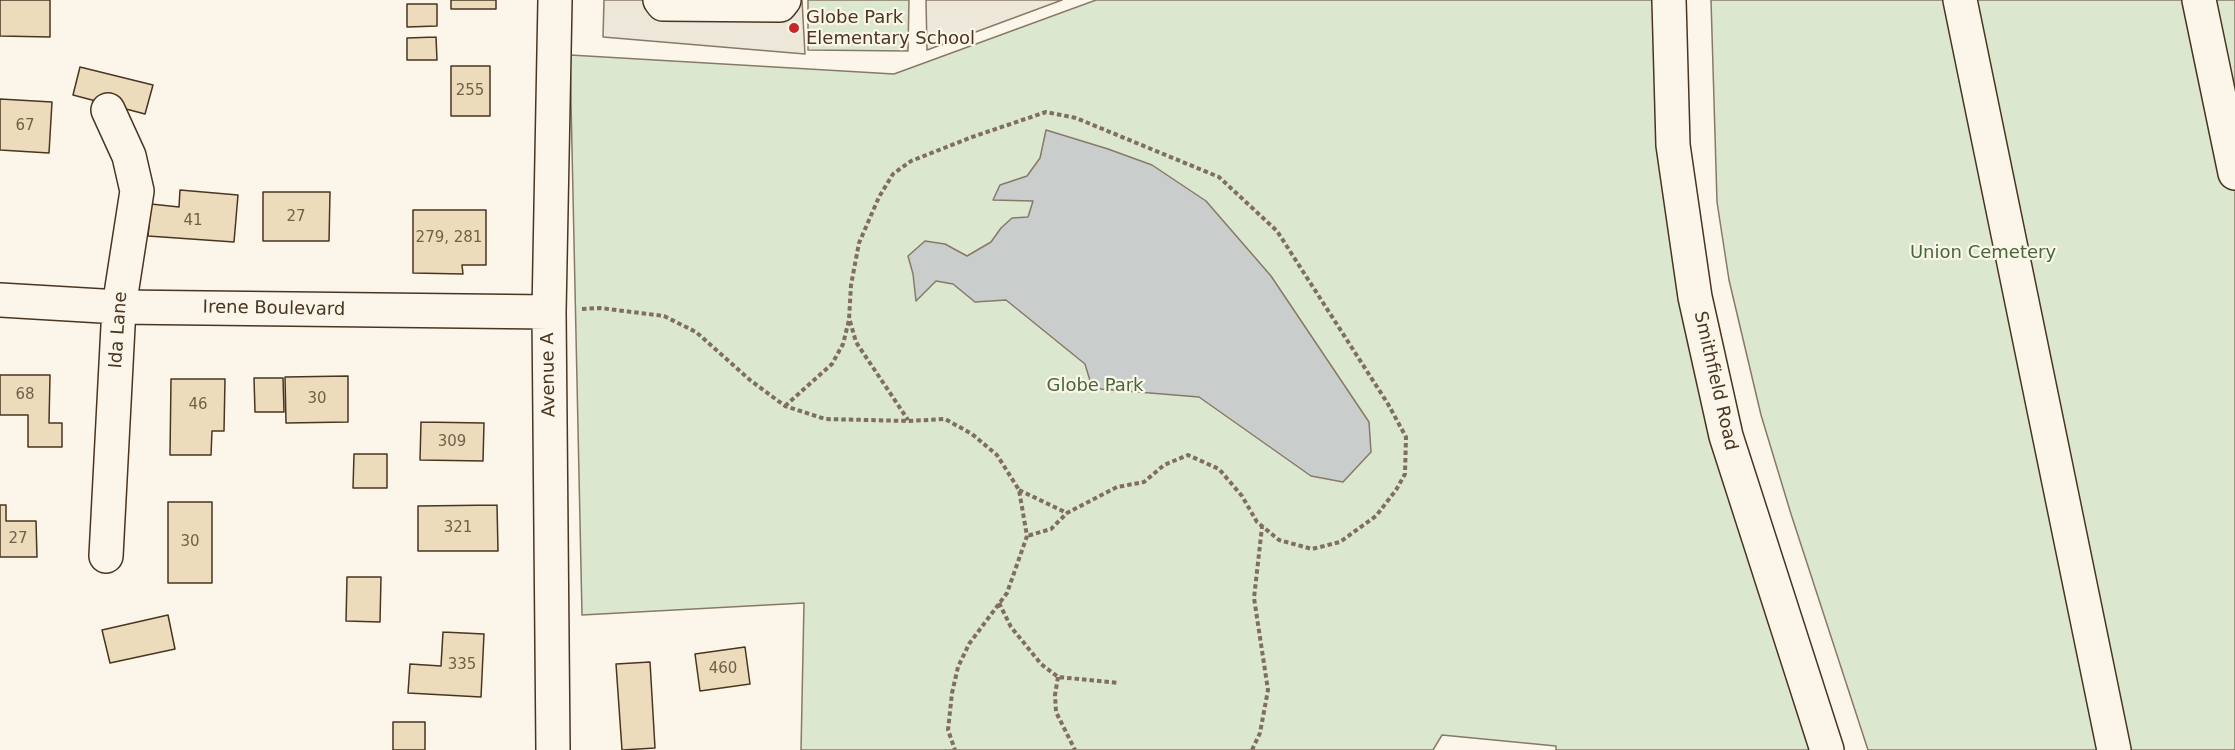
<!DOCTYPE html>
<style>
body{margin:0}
canvas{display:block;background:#fbf6e9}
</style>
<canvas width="2235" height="750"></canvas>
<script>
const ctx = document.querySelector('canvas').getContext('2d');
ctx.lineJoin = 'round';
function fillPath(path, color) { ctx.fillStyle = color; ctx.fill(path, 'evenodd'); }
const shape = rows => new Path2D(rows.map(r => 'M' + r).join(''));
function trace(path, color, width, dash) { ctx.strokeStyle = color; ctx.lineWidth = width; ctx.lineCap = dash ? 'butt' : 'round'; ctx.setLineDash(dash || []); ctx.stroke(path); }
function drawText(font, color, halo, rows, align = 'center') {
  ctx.font = font + ' "DejaVu Sans",sans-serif'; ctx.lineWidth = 4.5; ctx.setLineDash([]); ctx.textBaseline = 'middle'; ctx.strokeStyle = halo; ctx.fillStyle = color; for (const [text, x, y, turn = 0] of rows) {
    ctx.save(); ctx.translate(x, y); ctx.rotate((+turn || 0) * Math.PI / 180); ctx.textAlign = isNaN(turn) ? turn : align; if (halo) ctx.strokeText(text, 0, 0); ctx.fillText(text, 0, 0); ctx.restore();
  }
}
const green = shape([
 [808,0,909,0,908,51,808,50,808,0],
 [1096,0,1676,0,1699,299,1836,750,1556,750,1556,746,1442,735,1433,750,801,750,804,603,582,615,570,55,894,74,1096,0],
 [1711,0,2235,0,2235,750,1868,750,1791,514,1761,415,1729,280,1717,202,1711,0]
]);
fillPath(green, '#dce7d0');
trace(green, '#887966', 1.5);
const parking = shape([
 [604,0,802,0,805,54,603,37,604,0],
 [926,0,1062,0,927,50,926,0]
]);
fillPath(parking, '#ede7d9');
trace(parking, '#887966', 1.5);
const water = shape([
 [1046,130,1108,149,1152,165,1206,201,1271,276,1369,422,1371,452,1343,482,1311,476,1199,397,1101,389,1091,384,1085,364,1006,300,975,302,953,284,936,281,916,301,913,274,908,256,925,241,945,244,967,256,991,242,1001,228,1012,218,1028,217,1033,201,993,200,1000,185,1027,176,1040,158,1046,130]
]);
fillPath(water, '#c9cecd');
trace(water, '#887966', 1.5);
const building = shape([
 [0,0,50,0,50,37,0,36,0,0],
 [451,0,496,0,496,9,451,9,451,0],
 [407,4,437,4,437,26,407,27,407,4],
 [436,37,437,60,407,60,407,38,436,37],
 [451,66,490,66,490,116,451,116,451,66],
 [80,67,153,85,145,114,73,95,80,67],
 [0,99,52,102,49,153,0,150,0,99],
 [180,190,238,195,234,242,148,236,151,204,179,207,180,190],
 [263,192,330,192,329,241,263,241,263,192],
 [413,210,486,210,486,265,462,265,463,274,413,273,413,210],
 [0,375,50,375,49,423,62,423,62,447,28,447,28,415,0,415,0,375],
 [348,376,348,422,286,423,285,377,348,376],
 [254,378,283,378,284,412,255,412,254,378],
 [171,379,225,379,224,431,212,431,211,455,170,455,171,379],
 [421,422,484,423,483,461,420,460,421,422],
 [354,454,387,454,387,488,353,488,354,454],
 [168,502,212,502,212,583,168,583,168,502],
 [0,505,6,505,6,521,36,521,37,557,0,557,0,505],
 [497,505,498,551,418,551,418,506,497,505],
 [347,577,381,577,380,622,346,621,347,577],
 [168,615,175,649,110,663,102,630,168,615],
 [443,632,484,634,481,697,408,693,410,664,441,666,443,632],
 [745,647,750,684,700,691,695,654,745,647],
 [650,662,655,748,622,750,616,664,650,662],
 [393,722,425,722,425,750,393,750,393,722]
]);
fillPath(building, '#ecdcbc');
trace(building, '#4a3520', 1.5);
const minor = shape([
 [660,0,663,4,780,5,784,0],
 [1960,0,2114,750],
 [2199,0,2235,173],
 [0,300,119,307,549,312],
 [106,556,119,307,137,191,129,156,108,110],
 [553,750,549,312,555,0]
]);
const major = shape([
 [1669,0,1673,145,1695,297,1726,436,1827,750]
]);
trace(minor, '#4a3520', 36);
trace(major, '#4a3520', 36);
trace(shape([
 [582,309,600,308,664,316,696,332,750,380,785,406,825,419,909,421,945,419,972,434,997,455,1019,490,1027,536,1007,593,969,644,958,667,952,693,948,730,955,750],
 [850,321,856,342,908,420],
 [785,406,832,364,843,344,849,320,851,285,859,243,879,197,893,174,911,161,972,137,1046,112,1076,118,1219,177,1277,231,1388,404,1406,437,1405,474,1396,490,1376,516,1340,542,1312,549,1279,540,1257,522,1242,496,1219,469,1188,455,1164,465,1144,482,1117,487,1067,513,1051,529,1027,536],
 [1019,490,1067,513],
 [999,603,1011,627,1041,664,1058,677,1119,683],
 [1058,677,1055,695,1056,712,1075,750],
 [1252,750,1260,733,1268,690,1254,598,1262,527]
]), '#7f6f5c', 4, [4.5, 3]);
trace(minor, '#fbf6e9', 33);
trace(major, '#fbf6e9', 33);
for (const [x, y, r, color] of [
 [794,28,6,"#c62828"]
]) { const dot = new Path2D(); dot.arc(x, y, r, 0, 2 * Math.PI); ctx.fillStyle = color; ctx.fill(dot); trace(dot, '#fbf6e9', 2); }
drawText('15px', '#725f47', null, [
 ["255",470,91],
 ["67",25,126],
 ["27",296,217],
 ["41",193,221],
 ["279, 281",449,238],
 ["68",25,395],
 ["30",317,399],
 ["46",198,405],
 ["309",452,442],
 ["321",458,528],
 ["27",18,539],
 ["30",190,542],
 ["335",462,665],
 ["460",723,669]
]);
drawText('18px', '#4a3520', '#fbf6e9', [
 ["Globe Park",806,18],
 ["Elementary School",806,39]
], 'left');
drawText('18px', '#436837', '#fbf6e9', [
 ["Union Cemetery",1983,253],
 ["Globe Park",1095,386]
]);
drawText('18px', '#4a3520', '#fbf6e9', [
 ["Irene Boulevard",274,309,1],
 ["Ida Lane",119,330,-86],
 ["Avenue A",549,375,-91],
 ["Smithfield Road",1715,381,77]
]);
</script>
